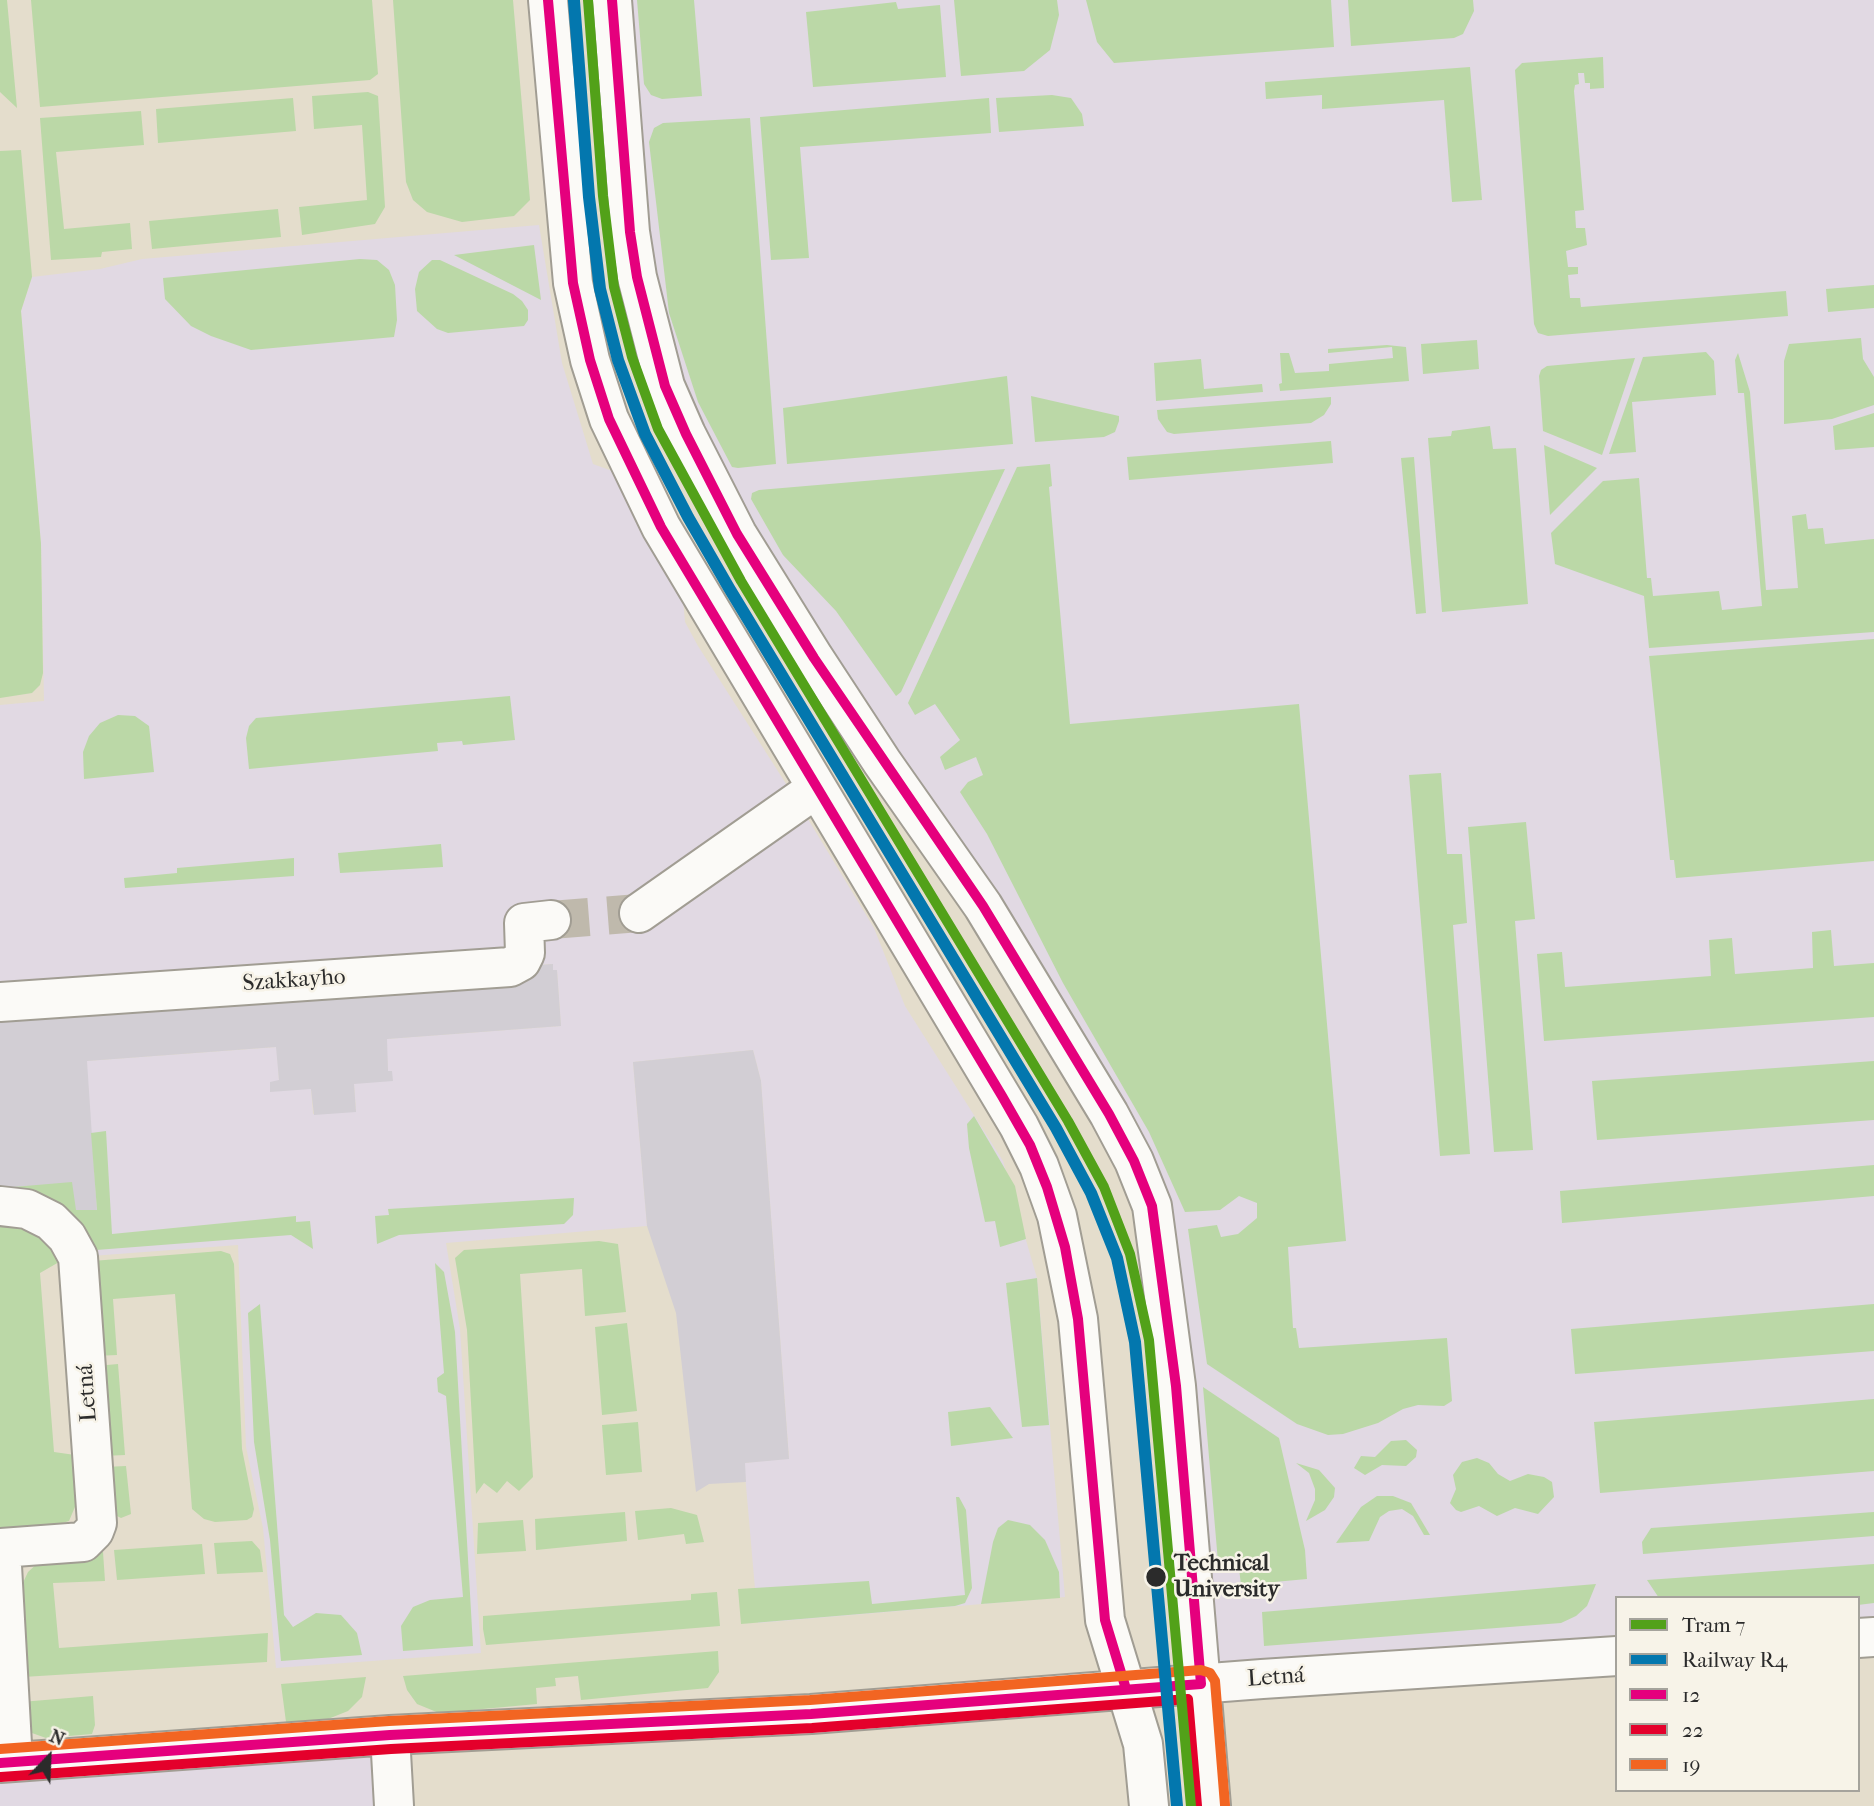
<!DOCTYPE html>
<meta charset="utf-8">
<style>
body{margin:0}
#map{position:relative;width:1874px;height:1806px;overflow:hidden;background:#e4ddcc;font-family:"IM FELL French Canon",serif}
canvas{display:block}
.legend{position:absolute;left:1615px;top:1596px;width:245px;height:196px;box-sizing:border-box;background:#f7f3e8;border:2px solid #a5a39c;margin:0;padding:9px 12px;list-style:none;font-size:21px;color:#2b2b2b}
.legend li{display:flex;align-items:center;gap:14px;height:35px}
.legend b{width:35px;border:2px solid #a5a39c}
.north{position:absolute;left:14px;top:1722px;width:70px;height:70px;-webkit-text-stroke:5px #f7f3e8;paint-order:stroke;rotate:23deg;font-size:19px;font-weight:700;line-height:28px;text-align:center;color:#2b2b2b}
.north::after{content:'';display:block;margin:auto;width:24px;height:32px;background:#2b2b2b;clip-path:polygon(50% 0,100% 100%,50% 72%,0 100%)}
</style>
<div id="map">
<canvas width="1874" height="1806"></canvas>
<ul class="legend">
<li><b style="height:9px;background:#52a119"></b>Tram 7</li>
<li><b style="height:9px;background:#0377ae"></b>Railway R4</li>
<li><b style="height:9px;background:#e5007d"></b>12</li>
<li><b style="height:9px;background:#e4002b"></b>22</li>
<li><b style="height:9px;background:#f26522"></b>19</li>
</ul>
<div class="north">N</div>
</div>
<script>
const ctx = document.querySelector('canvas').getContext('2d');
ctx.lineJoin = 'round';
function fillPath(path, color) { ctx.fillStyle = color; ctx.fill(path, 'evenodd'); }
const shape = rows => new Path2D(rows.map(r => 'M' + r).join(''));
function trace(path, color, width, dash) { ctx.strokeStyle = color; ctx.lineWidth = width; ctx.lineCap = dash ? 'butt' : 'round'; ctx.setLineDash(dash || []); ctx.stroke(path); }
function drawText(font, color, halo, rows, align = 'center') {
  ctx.font = font + ' "IM FELL French Canon",serif'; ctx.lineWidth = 5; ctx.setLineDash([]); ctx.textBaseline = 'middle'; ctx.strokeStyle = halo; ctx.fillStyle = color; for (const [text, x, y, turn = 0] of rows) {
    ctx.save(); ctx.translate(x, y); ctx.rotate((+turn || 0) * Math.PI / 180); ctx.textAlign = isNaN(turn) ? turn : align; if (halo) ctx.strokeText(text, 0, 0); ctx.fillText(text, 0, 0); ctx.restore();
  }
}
fillPath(shape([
 [615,0,1874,0,1874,1637,1858,1638,1858,1598,1617,1598,1617,1656,1201,1684,1157,1230,665,386],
 [539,225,562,363,593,464,615,472,682,588,685,622,698,646,797,801,874,928,905,1006,1003,1161,1037,1278,1065,1597,758,1623,744,1463,789,1458,761,1081,753,1050,633,1062,647,1226,446,1243,460,1329,481,1653,276,1668,263,1528,246,1447,238,1245,78,1257,91,1137,86,1061,277,1047,279,1081,311,1089,313,1114,356,1111,354,1084,388,1071,386,1039,561,1026,557,970,553,970,552,964,0,1002,0,705,44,701,41,544,21,311,32,277,100,269,142,259],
 [390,1735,393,1806,0,1806,0,1763]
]), '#e1d9e3');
fillPath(shape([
 [553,964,553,970,557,970,561,1026,387,1039,388,1071,392,1071,393,1081,354,1084,356,1112,314,1115,311,1089,270,1092,270,1082,279,1080,276,1047,87,1061,98,1227,0,1206,0,1002],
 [753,1050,761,1081,789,1459,745,1463,746,1482,709,1484,696,1492,676,1313,647,1226,633,1062]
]), '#d2ced4');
fillPath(shape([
 [0,0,7,0,17,108,0,92],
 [31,0,372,0,378,74,370,80,40,107],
 [393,0,513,0,530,200,514,216,462,222,427,212,413,200,406,182],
 [637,0,694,0,702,96,662,99,651,95,644,84],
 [954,0,1057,0,1059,15,1050,50,1024,71,961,76],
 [1086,0,1331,0,1334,47,1114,63,1097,42],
 [1348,0,1473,0,1474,11,1463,34,1454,38,1351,46],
 [896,2,898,9,940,5,946,77,813,87,806,12],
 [1603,57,1604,88,1590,89,1590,83,1585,83,1584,73,1578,73,1579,84,1575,85,1574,91,1584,210,1575,211,1576,228,1585,228,1587,245,1566,251,1568,267,1578,267,1578,274,1568,275,1570,298,1580,298,1581,307,1786,291,1788,316,1548,336,1538,333,1534,324,1515,70,1522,63],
 [1470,67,1482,200,1452,202,1444,100,1322,109,1322,95,1266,99,1265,82],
 [368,92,378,96,385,207,375,224,302,235,299,207,367,200,362,125,314,129,312,96],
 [1052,95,1071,98,1082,114,1084,126,999,132,996,98],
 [293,98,296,131,158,143,156,109],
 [989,98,991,133,800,147,809,258,771,260,760,117],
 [141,111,144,145,56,152,64,229,130,223,132,249,102,252,101,257,51,260,40,118],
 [750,118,776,464,738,468,732,467,698,402,669,313,649,142,654,128,663,123],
 [21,150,32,277,21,311,41,544,43,673,40,685,32,693,0,698,0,151],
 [278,209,281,237,152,249,149,221],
 [534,245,541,300,454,255],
 [360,259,377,260,389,270,395,285,397,320,394,337,251,350,211,336,191,326,165,299,163,278],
 [432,260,440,260,513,294,522,301,528,310,528,320,524,326,448,333,437,329,417,311,415,289,419,272],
 [1874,285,1874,308,1828,312,1826,289],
 [1861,338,1863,359,1874,377,1874,405,1832,419,1784,424,1784,361,1789,344],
 [1477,340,1479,369,1423,374,1421,344],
 [1387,345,1406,347,1409,381,1280,391,1279,384,1282,383,1280,353,1289,353,1295,373,1329,371,1329,364,1393,358,1392,347,1328,353,1328,349],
 [1706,352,1714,361,1716,395,1632,402,1636,452,1609,454,1643,357],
 [1738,353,1750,392,1766,590,1798,588,1792,516,1806,514,1808,529,1823,528,1825,544,1874,539,1874,632,1649,648,1644,596,1555,564,1551,533,1603,481,1639,478,1647,578,1651,578,1653,596,1719,591,1722,610,1762,606,1744,393,1738,393,1735,360],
 [1635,358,1602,455,1543,431,1539,376,1541,370,1547,366],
 [1201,359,1204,389,1262,384,1263,392,1156,401,1154,363],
 [1007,376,1013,444,787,464,783,408],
 [1031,396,1119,416,1119,421,1115,432,1104,437,1035,442],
 [1331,397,1331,404,1324,415,1311,423,1174,434,1167,432,1158,419,1157,410],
 [1874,413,1874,447,1835,450,1833,426],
 [1490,426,1493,449,1516,448,1528,604,1442,612,1428,438,1451,436,1452,431],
 [1331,441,1333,463,1129,480,1127,457],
 [1544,445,1597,468,1550,515],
 [1414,457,1426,613,1416,614,1401,458],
 [1050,464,1052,486,1049,487,1070,724,1299,704,1346,1241,1288,1247,1293,1328,1296,1328,1299,1348,1447,1338,1452,1401,1444,1406,1418,1405,1403,1409,1378,1423,1343,1434,1328,1435,1297,1424,1207,1364,1188,1229,1217,1225,1221,1237,1238,1234,1257,1218,1257,1203,1239,1196,1220,1210,1185,1212,1149,1132,1063,983,987,834,960,792,968,782,983,775,976,757,945,770,940,757,960,740,935,704,915,715,908,703,1017,467],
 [1005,469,901,692,896,696,836,611,783,555,751,499,752,493,759,490],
 [1874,639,1874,861,1676,878,1674,860,1670,860,1649,656],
 [510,696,515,740,463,745,462,741,437,743,438,751,249,769,246,738,249,726,256,718],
 [118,715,135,716,149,726,154,772,84,779,83,752,89,736,100,723],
 [1441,773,1447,854,1462,854,1467,923,1453,925,1470,1154,1440,1156,1409,775],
 [1526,822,1535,919,1515,921,1533,1150,1494,1152,1468,827],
 [441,844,443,867,340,873,338,853],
 [294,858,294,876,125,888,124,878,177,873,177,868],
 [1831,930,1834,966,1874,963,1874,1017,1544,1041,1537,954,1562,952,1565,987,1711,976,1709,940,1732,938,1735,974,1813,968,1812,932],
 [1874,1061,1874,1120,1597,1140,1592,1081],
 [974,1116,1015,1186,1026,1239,1000,1247,995,1221,985,1222,969,1148,967,1124],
 [106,1131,112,1234,296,1216,296,1222,310,1221,313,1249,291,1235,96,1250,43,1203,13,1187,72,1182,76,1210,97,1210,91,1133],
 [1874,1165,1874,1196,1562,1223,1560,1191],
 [574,1198,573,1215,564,1224,399,1235,377,1244,375,1216,389,1215,388,1209],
 [0,1218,26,1223,66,1258,40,1273,54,1452,82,1456,80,1495,69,1521,40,1530,0,1532],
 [599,1241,618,1244,626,1312,585,1316,582,1269,520,1274,533,1477,519,1491,507,1481,497,1493,484,1483,476,1494,467,1330,455,1258,464,1250],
 [221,1251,230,1254,234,1264,242,1449,254,1509,252,1517,247,1520,215,1522,204,1519,192,1509,175,1294,113,1299,117,1355,95,1356,92,1261],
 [435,1263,444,1272,455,1332,473,1646,403,1651,401,1626,413,1607,430,1600,463,1597,446,1396,438,1392,437,1378,444,1373],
 [1037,1278,1049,1425,1022,1427,1006,1283],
 [260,1304,284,1615,293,1627,316,1613,341,1615,357,1633,362,1655,281,1661,270,1540,254,1442,248,1313],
 [1874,1304,1874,1351,1575,1374,1571,1329],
 [627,1323,637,1411,602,1415,595,1327],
 [118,1364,125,1455,103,1456,96,1366],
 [1203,1387,1279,1438,1305,1550,1307,1579,1241,1585,1238,1560,1218,1562],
 [1874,1399,1874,1471,1600,1493,1594,1422],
 [990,1407,1013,1438,951,1446,948,1412],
 [638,1422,642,1472,606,1475,602,1425],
 [1406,1440,1417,1450,1416,1457,1406,1466,1382,1465,1365,1475,1354,1468,1361,1456,1375,1457,1391,1441],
 [1477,1458,1489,1463,1498,1474,1510,1481,1528,1474,1544,1477,1552,1482,1554,1497,1538,1514,1515,1508,1497,1516,1479,1506,1461,1512,1456,1510,1450,1503,1456,1489,1453,1475,1462,1462],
 [1296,1463,1319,1470,1335,1488,1334,1497,1325,1510,1306,1521,1315,1500,1315,1489,1309,1473],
 [126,1466,131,1514,121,1518,115,1515,104,1467],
 [1377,1496,1393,1496,1411,1503,1430,1535,1424,1535,1413,1516,1402,1509,1389,1511,1380,1517,1369,1541,1336,1543,1361,1507],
 [956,1497,959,1497,966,1510,972,1588,965,1603,955,1606,741,1624,738,1589,869,1581,872,1604,965,1595],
 [671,1508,697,1515,704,1542,686,1544,684,1534,638,1540,635,1511],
 [625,1512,627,1541,536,1550,535,1519],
 [1874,1512,1874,1536,1643,1554,1642,1542,1651,1528],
 [523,1520,526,1551,477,1554,478,1523],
 [1008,1520,1030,1525,1045,1540,1059,1572,1060,1598,981,1604,993,1542,998,1528],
 [252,1541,260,1550,263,1572,217,1574,214,1543],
 [202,1544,205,1574,117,1580,114,1550],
 [103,1552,105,1581,53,1583,59,1648,268,1633,267,1662,23,1677,21,1587,28,1572,40,1561,59,1555],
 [1874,1564,1874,1603,1858,1605,1858,1598,1659,1598,1647,1580],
 [1596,1584,1587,1606,1576,1616,1561,1623,1264,1646,1262,1612],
 [717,1592,720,1626,486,1645,483,1629,483,1616,691,1600,691,1594],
 [718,1651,719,1672,708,1688,581,1700,578,1676,555,1678,556,1686,536,1688,537,1704,439,1713,417,1704,407,1690,403,1676],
 [366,1677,362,1697,348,1711,328,1719,286,1722,281,1684],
 [93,1696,95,1725,92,1734,46,1738,32,1733,25,1726,21,1702]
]), '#bbd8a7');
trace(shape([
 [551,920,639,913]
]), '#bfb9ac', 38, [38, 19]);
const minor = shape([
 [548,0,573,283,590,360,609,419,661,527,1019,1126,1039,1166,1057,1216,1078,1319,1105,1620,1143,1744,1149,1806],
 [612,0,630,232,637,277,665,386,686,434,737,534,814,658,882,762,983,906,1109,1114,1134,1161,1152,1206,1176,1386,1211,1806],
 [639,913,817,788],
 [0,1002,510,967,521,961,525,953,524,923,551,920],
 [0,1206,27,1209,51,1221,67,1237,78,1257,97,1523,94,1531,83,1542,0,1548],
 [1,1548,13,1762],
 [1858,1638,1874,1637],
 [390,1735,394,1806],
 [0,1763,390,1735,811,1714,1262,1679,1617,1656]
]);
trace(minor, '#a19d93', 42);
trace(minor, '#fbfaf7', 38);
trace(shape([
 [548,0,573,283,590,360,609,419,661,527,1002,1096,1030,1145,1047,1187,1065,1247,1078,1319,1105,1620,1126,1689],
 [0,1763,390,1735,811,1714,1201,1684,1176,1386,1152,1206,1134,1161,1109,1114,983,906,814,658,737,534,686,434,665,386,637,277,630,232,612,0]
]), '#e5007d', 10);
trace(shape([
 [1,1777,391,1749,812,1728,1188,1699,1197,1806]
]), '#e4002b', 10);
trace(shape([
 [0,1749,389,1721,810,1700,1201,1670,1210,1673,1215,1681,1225,1805]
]), '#f26522', 10);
trace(shape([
 [574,1,589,197,600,289,618,360,645,434,688,517,729,588,1056,1128,1091,1193,1117,1258,1135,1342,1177,1806]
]), '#0377ae', 12);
trace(shape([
 [588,0,603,196,614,287,632,357,658,429,741,581,1068,1121,1104,1187,1130,1254,1149,1340,1191,1806]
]), '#52a119', 10);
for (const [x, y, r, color] of [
 [1156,1577,11,"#2b2b2b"]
]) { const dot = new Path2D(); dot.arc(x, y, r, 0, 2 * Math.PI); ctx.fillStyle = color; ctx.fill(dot); trace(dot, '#f7f3e8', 2.5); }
drawText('23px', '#2b2b2b', '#f7f3e8', [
 ["Szakkayho",294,981,-4],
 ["Letná",88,1393,-94],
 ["Letná",1276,1678,-4]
]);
drawText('bold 23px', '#2b2b2b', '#f7f3e8', [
 ["Technical",1174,1564],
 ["University",1174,1590]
], 'left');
</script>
